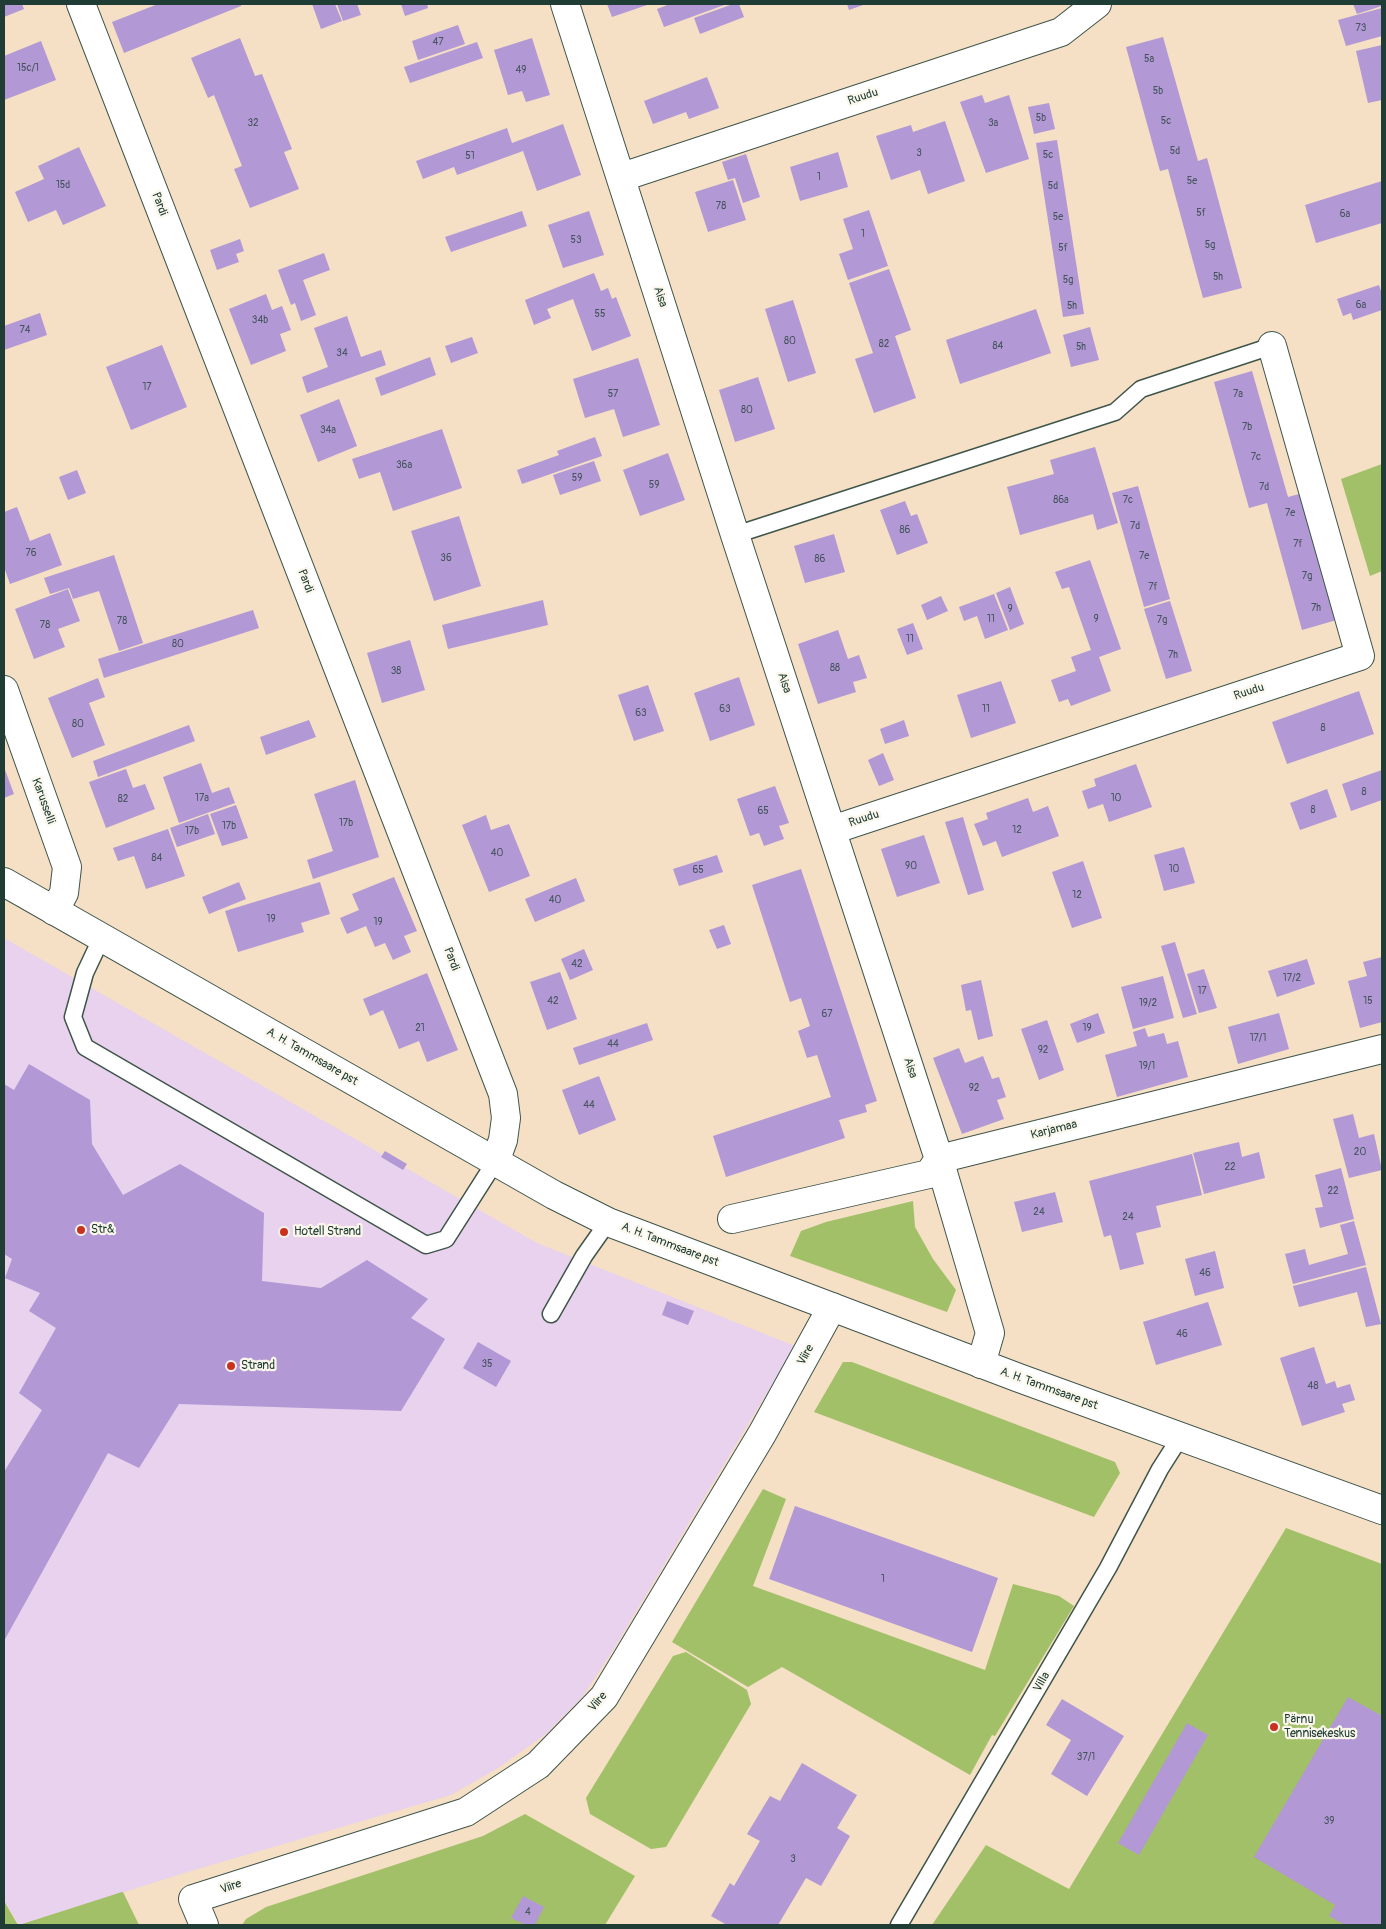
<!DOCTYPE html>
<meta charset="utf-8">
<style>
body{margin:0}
#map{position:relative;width:1386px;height:1929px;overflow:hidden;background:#f5dfc5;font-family:Pangolin,sans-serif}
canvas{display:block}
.frame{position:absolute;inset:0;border:5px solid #1f3d34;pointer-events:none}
</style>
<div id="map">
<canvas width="1386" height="1929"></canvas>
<div class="frame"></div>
</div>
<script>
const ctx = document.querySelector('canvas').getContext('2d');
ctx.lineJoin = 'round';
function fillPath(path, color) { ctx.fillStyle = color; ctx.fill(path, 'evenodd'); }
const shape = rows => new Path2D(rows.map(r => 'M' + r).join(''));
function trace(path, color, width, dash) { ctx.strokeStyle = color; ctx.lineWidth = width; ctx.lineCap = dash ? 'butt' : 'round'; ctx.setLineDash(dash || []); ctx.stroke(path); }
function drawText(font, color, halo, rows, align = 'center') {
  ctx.font = font + ' Pangolin,sans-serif'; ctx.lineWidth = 4.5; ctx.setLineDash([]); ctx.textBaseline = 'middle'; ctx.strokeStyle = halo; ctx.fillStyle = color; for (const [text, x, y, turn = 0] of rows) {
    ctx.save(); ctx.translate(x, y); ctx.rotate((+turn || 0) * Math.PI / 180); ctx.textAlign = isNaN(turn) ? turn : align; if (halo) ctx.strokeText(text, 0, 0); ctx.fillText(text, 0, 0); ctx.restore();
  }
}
fillPath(shape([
 [4,938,537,1243,795,1346,612,1652,583,1696,546,1734,498,1768,451,1795,191,1871,19,1925,4,1901]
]), '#e9d2ed');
fillPath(shape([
 [1382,464,1382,571,1370,576,1341,479],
 [913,1201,915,1227,933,1259,956,1290,947,1312,790,1256,801,1231,826,1222],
 [843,1362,852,1362,1115,1462,1120,1473,1094,1517,814,1412],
 [763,1489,786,1499,753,1586,985,1670,1013,1584,1059,1596,1074,1606,995,1736,992,1735,970,1775,782,1667,748,1687,672,1642],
 [1286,1528,1382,1564,1382,1925,932,1925,986,1845,1069,1889],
 [686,1652,747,1690,751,1704,666,1847,651,1849,590,1814,586,1798,673,1656],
 [525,1814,635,1876,605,1925,242,1925,246,1919,266,1907,483,1836],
 [123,1892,139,1925,19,1925,122,1892],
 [4,1901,18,1925,4,1925]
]), '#a2c067');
fillPath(shape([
 [4,4,22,4,24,9,4,17],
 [158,4,241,4,241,6,124,53,112,22],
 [312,4,335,4,342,21,321,29],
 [337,4,357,4,361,15,343,21],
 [401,4,427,4,428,8,405,16],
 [607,4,650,4,612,17],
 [670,4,727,4,664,27,657,9],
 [733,4,739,4,744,17,700,34,694,18],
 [847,4,866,4,849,10],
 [1353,4,1382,4,1382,6,1357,14],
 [1382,8,1382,36,1346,46,1338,20],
 [458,25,465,44,418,60,412,41],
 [1163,37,1198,161,1207,158,1242,288,1203,298,1168,169,1160,171,1126,47],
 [240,38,255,76,262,74,292,149,284,152,299,189,250,208,234,169,242,166,214,95,208,98,191,58],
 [532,38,550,95,526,102,522,91,508,95,494,50],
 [41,41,56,80,4,100,4,56],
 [477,42,483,58,410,83,404,67],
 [1382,45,1382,100,1368,103,1356,51],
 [707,77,719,108,689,119,686,112,653,124,644,101],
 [982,95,985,103,1009,95,1029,159,986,173,960,102],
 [1049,103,1055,129,1034,134,1028,107],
 [945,121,965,181,928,194,920,170,891,180,876,136,911,125,913,132],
 [563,124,581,175,537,191,523,151,457,175,454,167,423,179,416,161,507,128,512,143],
 [1057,140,1084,314,1063,317,1036,143],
 [79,147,106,206,63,225,56,210,28,222,15,192,44,179,38,166],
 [838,152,848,187,800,201,790,167],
 [746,154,760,197,743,203,735,178,728,180,722,162],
 [733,180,746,220,708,232,695,192],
 [1382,181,1382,223,1316,243,1305,205],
 [869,210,888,266,848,280,839,254,853,249,843,219],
 [522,211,527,226,451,252,445,237],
 [589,211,604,255,563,268,548,225],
 [240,239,244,251,236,254,239,262,217,270,210,250],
 [324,253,330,270,303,280,316,315,301,321,295,303,291,305,278,270],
 [889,269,911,330,895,336,916,398,874,413,855,359,873,353,849,283],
 [594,273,601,291,608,288,612,299,616,297,631,336,592,351,573,299,547,309,551,318,534,325,525,300],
 [1379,285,1382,294,1382,310,1353,320,1351,313,1343,316,1337,299],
 [266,294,272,310,282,306,291,330,280,334,286,351,251,365,229,309],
 [793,300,816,373,788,382,765,309],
 [1036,309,1051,353,960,384,946,340],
 [40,313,47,335,4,350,4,326],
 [347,316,361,357,381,350,386,365,307,393,302,377,328,367,314,328],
 [1090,327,1099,360,1071,367,1063,335],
 [472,337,478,353,451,363,445,346],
 [162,345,187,407,131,430,106,367],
 [430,357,436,375,381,396,375,378],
 [638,358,660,425,623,437,614,409,585,418,573,379],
 [1252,371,1288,497,1303,493,1340,619,1302,630,1267,503,1249,508,1214,382],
 [758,377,775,429,735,442,719,390],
 [339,399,357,446,318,462,300,415],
 [442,429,462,488,393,511,380,472,359,479,352,459],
 [595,437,602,456,522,484,517,470,559,455,557,451],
 [1095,447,1118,523,1097,530,1093,514,1020,535,1007,487,1054,474,1050,460],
 [668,453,685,500,640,516,623,470],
 [594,461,601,481,560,495,553,475],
 [77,470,86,493,68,500,59,477],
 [1138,486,1170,599,1144,607,1112,493],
 [905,501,911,516,917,514,928,543,897,555,880,510],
 [17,507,30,541,50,533,62,565,10,584,4,567,4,512],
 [459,516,481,586,434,601,411,531],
 [834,534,845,572,805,583,794,546],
 [114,555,143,643,119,651,99,591,73,599,69,588,50,594,44,578],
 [1090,560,1121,649,1099,657,1111,691,1071,706,1068,699,1059,702,1051,680,1076,671,1071,657,1091,650,1069,587,1062,589,1055,572],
 [1010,587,1024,624,1010,630,996,593],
 [68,589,80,621,58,629,65,647,34,659,15,609],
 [994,594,1008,630,985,639,977,616,964,621,959,607],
 [941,596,948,611,927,620,921,605],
 [543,600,548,625,448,649,442,625],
 [1170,601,1192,671,1166,679,1144,609],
 [253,610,259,628,104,678,98,659],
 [913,623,923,649,907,655,897,629],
 [838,630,848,659,859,655,867,678,853,682,856,692,818,704,798,644],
 [410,640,425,690,382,703,367,653],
 [739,677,755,725,710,741,694,693],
 [98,678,105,697,89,703,105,745,72,758,48,698],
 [1001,681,1016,723,971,738,957,695],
 [648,685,664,731,634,741,618,695],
 [1359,691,1374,734,1287,764,1272,722],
 [309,720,316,737,266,755,260,737],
 [904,720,909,736,885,744,880,729],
 [189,725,195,741,98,777,93,761],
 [883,753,894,780,879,786,868,760],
 [201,763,212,793,229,787,235,803,179,823,163,777],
 [1136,764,1152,807,1109,822,1103,804,1088,809,1082,791,1096,786,1094,779],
 [4,767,14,794,4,798],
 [126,769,133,788,145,784,155,809,106,828,89,782],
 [1382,770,1382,800,1351,811,1342,784],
 [355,780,379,857,313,879,307,860,333,851,314,794],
 [775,786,789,823,779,826,784,839,764,846,759,833,750,836,737,799],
 [1327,789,1337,817,1300,830,1290,803],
 [1028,798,1033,812,1048,806,1059,836,1002,857,996,841,983,846,974,824,988,819,986,813],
 [236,805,248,838,222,846,210,814],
 [208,814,215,834,177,847,170,828],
 [486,815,491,830,509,824,530,876,489,892,462,825],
 [963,817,984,890,968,895,945,822],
 [168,829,185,876,146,889,134,856,118,861,113,848],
 [924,835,940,883,897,897,881,849],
 [1184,847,1195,883,1164,891,1154,855],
 [717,855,723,872,679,886,673,869],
 [1083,861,1102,918,1072,928,1052,872],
 [801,869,877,1101,865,1105,867,1112,839,1120,845,1138,726,1177,713,1136,831,1097,817,1055,807,1058,798,1031,810,1026,801,998,790,1002,752,885],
 [394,877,417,931,404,936,411,952,393,960,385,943,375,947,366,926,347,934,340,918,359,910,352,894],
 [576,878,585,901,535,922,525,899],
 [239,882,246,899,209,914,202,897],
 [320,882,330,914,301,923,304,932,238,952,225,911],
 [724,925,731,944,717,949,709,930],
 [1175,942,1197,1014,1183,1018,1161,946],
 [584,949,593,970,570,980,561,959],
 [1382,957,1382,1022,1360,1028,1348,981,1367,976,1363,962],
 [1307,959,1315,984,1277,997,1268,971],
 [1204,969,1217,1008,1199,1013,1187,974],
 [560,972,577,1019,547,1030,530,982],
 [427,973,458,1050,427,1062,419,1041,399,1049,383,1010,370,1016,363,999],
 [1163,976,1174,1018,1133,1029,1121,987],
 [981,980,993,1036,978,1040,971,1010,966,1011,961,985],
 [1098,1013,1105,1033,1077,1043,1070,1024],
 [1279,1013,1289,1049,1238,1064,1228,1027],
 [1047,1020,1064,1070,1039,1080,1021,1029],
 [647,1023,653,1040,579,1065,573,1048],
 [1145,1028,1148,1037,1164,1033,1167,1044,1178,1041,1188,1077,1117,1097,1105,1055,1137,1046,1133,1032],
 [959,1048,965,1063,983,1056,992,1079,999,1077,1006,1097,997,1100,1004,1119,962,1134,933,1058],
 [29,1064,90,1100,92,1144,123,1195,180,1164,264,1213,262,1281,321,1288,367,1260,428,1299,411,1318,445,1339,401,1411,179,1404,139,1468,108,1453,4,1641,4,1472,42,1410,19,1393,56,1328,29,1311,40,1293,5,1278,12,1259,4,1254,4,1084,14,1090],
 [599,1076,616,1120,579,1135,562,1090],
 [1353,1114,1359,1138,1374,1134,1382,1170,1349,1178,1333,1119],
 [1239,1142,1242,1157,1259,1152,1265,1178,1204,1194,1193,1153],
 [385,1151,407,1164,403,1170,381,1157],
 [1192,1154,1202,1195,1156,1206,1161,1227,1136,1233,1144,1264,1120,1270,1111,1235,1104,1237,1089,1181],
 [1341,1168,1354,1219,1320,1228,1315,1208,1323,1207,1315,1175],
 [1055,1192,1063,1222,1022,1232,1014,1202],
 [1354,1221,1366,1265,1293,1284,1285,1254,1305,1249,1309,1265,1348,1254,1340,1225],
 [1215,1251,1224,1288,1195,1296,1185,1259],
 [1366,1267,1381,1324,1366,1327,1357,1292,1299,1307,1293,1286],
 [667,1301,694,1311,688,1325,662,1315],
 [1208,1302,1222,1345,1156,1365,1143,1322],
 [478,1342,511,1361,496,1387,463,1368],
 [1314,1347,1326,1384,1335,1381,1337,1388,1350,1384,1355,1400,1342,1404,1345,1412,1302,1426,1280,1358],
 [795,1506,998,1578,972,1652,769,1579],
 [1348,1697,1382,1716,1382,1925,1345,1925,1329,1916,1335,1905,1254,1857],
 [1062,1699,1124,1736,1087,1796,1051,1774,1071,1740,1046,1725],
 [1187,1723,1208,1735,1139,1855,1118,1843],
 [802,1763,857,1795,837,1828,850,1836,821,1886,806,1878,778,1925,727,1925,711,1916,730,1883,734,1886,760,1841,747,1834,770,1796,780,1801],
 [523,1896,544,1907,535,1925,526,1925,511,1918]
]), '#b298d5');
const service = shape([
 [735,535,1115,412,1141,389,1272,346],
 [101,939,85,973,73,1017,85,1047,426,1245,446,1239,495,1162],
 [551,1314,584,1256,608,1222],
 [899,1925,1108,1568,1160,1469,1181,1436]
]);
const minor = shape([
 [81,4,503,1094,506,1118,503,1140,495,1162],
 [565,4,735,535,939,1159,990,1333,981,1364],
 [622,177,1061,32,1097,4],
 [4,690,67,867,64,893,54,911],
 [832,830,1360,656,1272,346],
 [732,1219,929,1174,939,1159,1382,1049],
 [204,1925,193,1899,466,1812,538,1765,604,1697,762,1434,832,1307]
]);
const tertiary = shape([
 [4,882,554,1195,608,1222,1019,1378,1382,1510]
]);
trace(service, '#3f554a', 19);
trace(minor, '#3f554a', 30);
trace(tertiary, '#3f554a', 30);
trace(service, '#fff', 16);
trace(minor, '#fff', 28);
trace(tertiary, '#fff', 28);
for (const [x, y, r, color] of [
 [81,1230,5,"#c8321e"],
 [284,1232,5,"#c8321e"],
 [231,1366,5,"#c8321e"],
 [1274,1727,5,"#c8321e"]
]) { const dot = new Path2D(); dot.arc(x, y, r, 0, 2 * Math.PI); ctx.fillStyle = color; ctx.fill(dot); trace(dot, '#fbf7ec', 2); }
drawText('10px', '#44545c', null, [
 ["73",1361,28],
 ["47",438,42],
 ["5a",1149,59],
 ["15c/1",28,68],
 ["49",521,70],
 ["5b",1158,91],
 ["5b",1041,118],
 ["5c",1166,121],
 ["32",253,123],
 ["3a",993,123],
 ["5d",1175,151],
 ["3",919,153],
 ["5c",1048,155],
 ["51",470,156],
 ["1",819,177],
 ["5e",1192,181],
 ["15d",63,185],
 ["5d",1053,186],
 ["78",721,206],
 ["5f",1201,213],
 ["6a",1345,214],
 ["5e",1058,217],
 ["1",863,234],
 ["53",576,240],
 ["5g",1210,245],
 ["5f",1063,248],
 ["5h",1218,277],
 ["5g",1068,280],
 ["6a",1361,305],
 ["5h",1072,306],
 ["55",600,314],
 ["34b",260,320],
 ["74",25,330],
 ["80",790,341],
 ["82",884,344],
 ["84",998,346],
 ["5h",1081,347],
 ["34",342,353],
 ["17",147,387],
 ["57",613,394],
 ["7a",1238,394],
 ["80",747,410],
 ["7b",1247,427],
 ["34a",328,430],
 ["7c",1256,457],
 ["36a",404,465],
 ["59",577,478],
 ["59",654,485],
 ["7d",1264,487],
 ["86a",1061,500],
 ["7c",1128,500],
 ["7e",1290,513],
 ["7d",1135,526],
 ["86",905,530],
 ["7f",1298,544],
 ["76",31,553],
 ["7e",1144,556],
 ["36",446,558],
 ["86",820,559],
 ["7g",1307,576],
 ["7f",1153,587],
 ["7h",1316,608],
 ["9",1010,609],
 ["11",991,619],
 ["9",1096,619],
 ["7g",1162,620],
 ["78",122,621],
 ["78",45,625],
 ["11",910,639],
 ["80",178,644],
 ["7h",1173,655],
 ["88",835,668],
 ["38",396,671],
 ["63",725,709],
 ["11",986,709],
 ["63",641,713],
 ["80",78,724],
 ["8",1323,728],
 ["8",1364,792],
 ["17a",202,798],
 ["10",1116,798],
 ["82",123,799],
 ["8",1313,810],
 ["65",763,811],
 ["17b",346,823],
 ["17b",229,826],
 ["12",1017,830],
 ["17b",192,831],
 ["40",497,853],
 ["84",157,858],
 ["90",911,866],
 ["10",1174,869],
 ["65",698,870],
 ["12",1077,895],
 ["40",555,900],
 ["19",271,919],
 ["19",378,922],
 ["42",577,964],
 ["17/2",1292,978],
 ["17",1202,991],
 ["42",553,1001],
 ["15",1368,1001],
 ["19/2",1148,1003],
 ["67",827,1014],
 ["21",420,1028],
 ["19",1087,1028],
 ["17/1",1258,1038],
 ["44",613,1044],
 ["92",1043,1050],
 ["19/1",1147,1066],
 ["92",974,1088],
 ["44",589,1105],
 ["20",1360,1152],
 ["22",1230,1167],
 ["22",1333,1191],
 ["24",1039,1212],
 ["24",1128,1217],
 ["46",1205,1273],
 ["46",1182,1334],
 ["35",487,1364],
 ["48",1313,1386],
 ["1",883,1579],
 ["37/1",1086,1757],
 ["39",1329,1821],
 ["3",793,1859],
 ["4",528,1912]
]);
drawText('12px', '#1f3d34', '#fbf7ec', [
 ["Ruudu",863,97,-18],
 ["Pardi",159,204,69],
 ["Aisa",660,297,72],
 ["Pardi",305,581,69],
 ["Aisa",784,683,72],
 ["Ruudu",1249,692,-18],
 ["Karusselli",43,801,70],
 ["Ruudu",864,819,-18],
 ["Pardi",451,959,69],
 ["A. H. Tammsaare pst",312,1057,30],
 ["Aisa",910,1068,72],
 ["Karjamaa",1054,1130,-14],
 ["A. H. Tammsaare pst",670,1245,21],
 ["Viire",806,1355,-61],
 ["A. H. Tammsaare pst",1049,1389,20],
 ["Villa",1042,1682,-60],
 ["Viire",598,1702,-49],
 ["Viire",231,1887,-18]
]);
drawText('12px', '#1f3d34', '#fbf7ec', [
 ["Str&",91,1230],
 ["Hotell Strand",294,1232],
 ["Strand",241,1366],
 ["Pärnu",1284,1720],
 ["Tennisekeskus",1284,1734]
], 'left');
</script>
